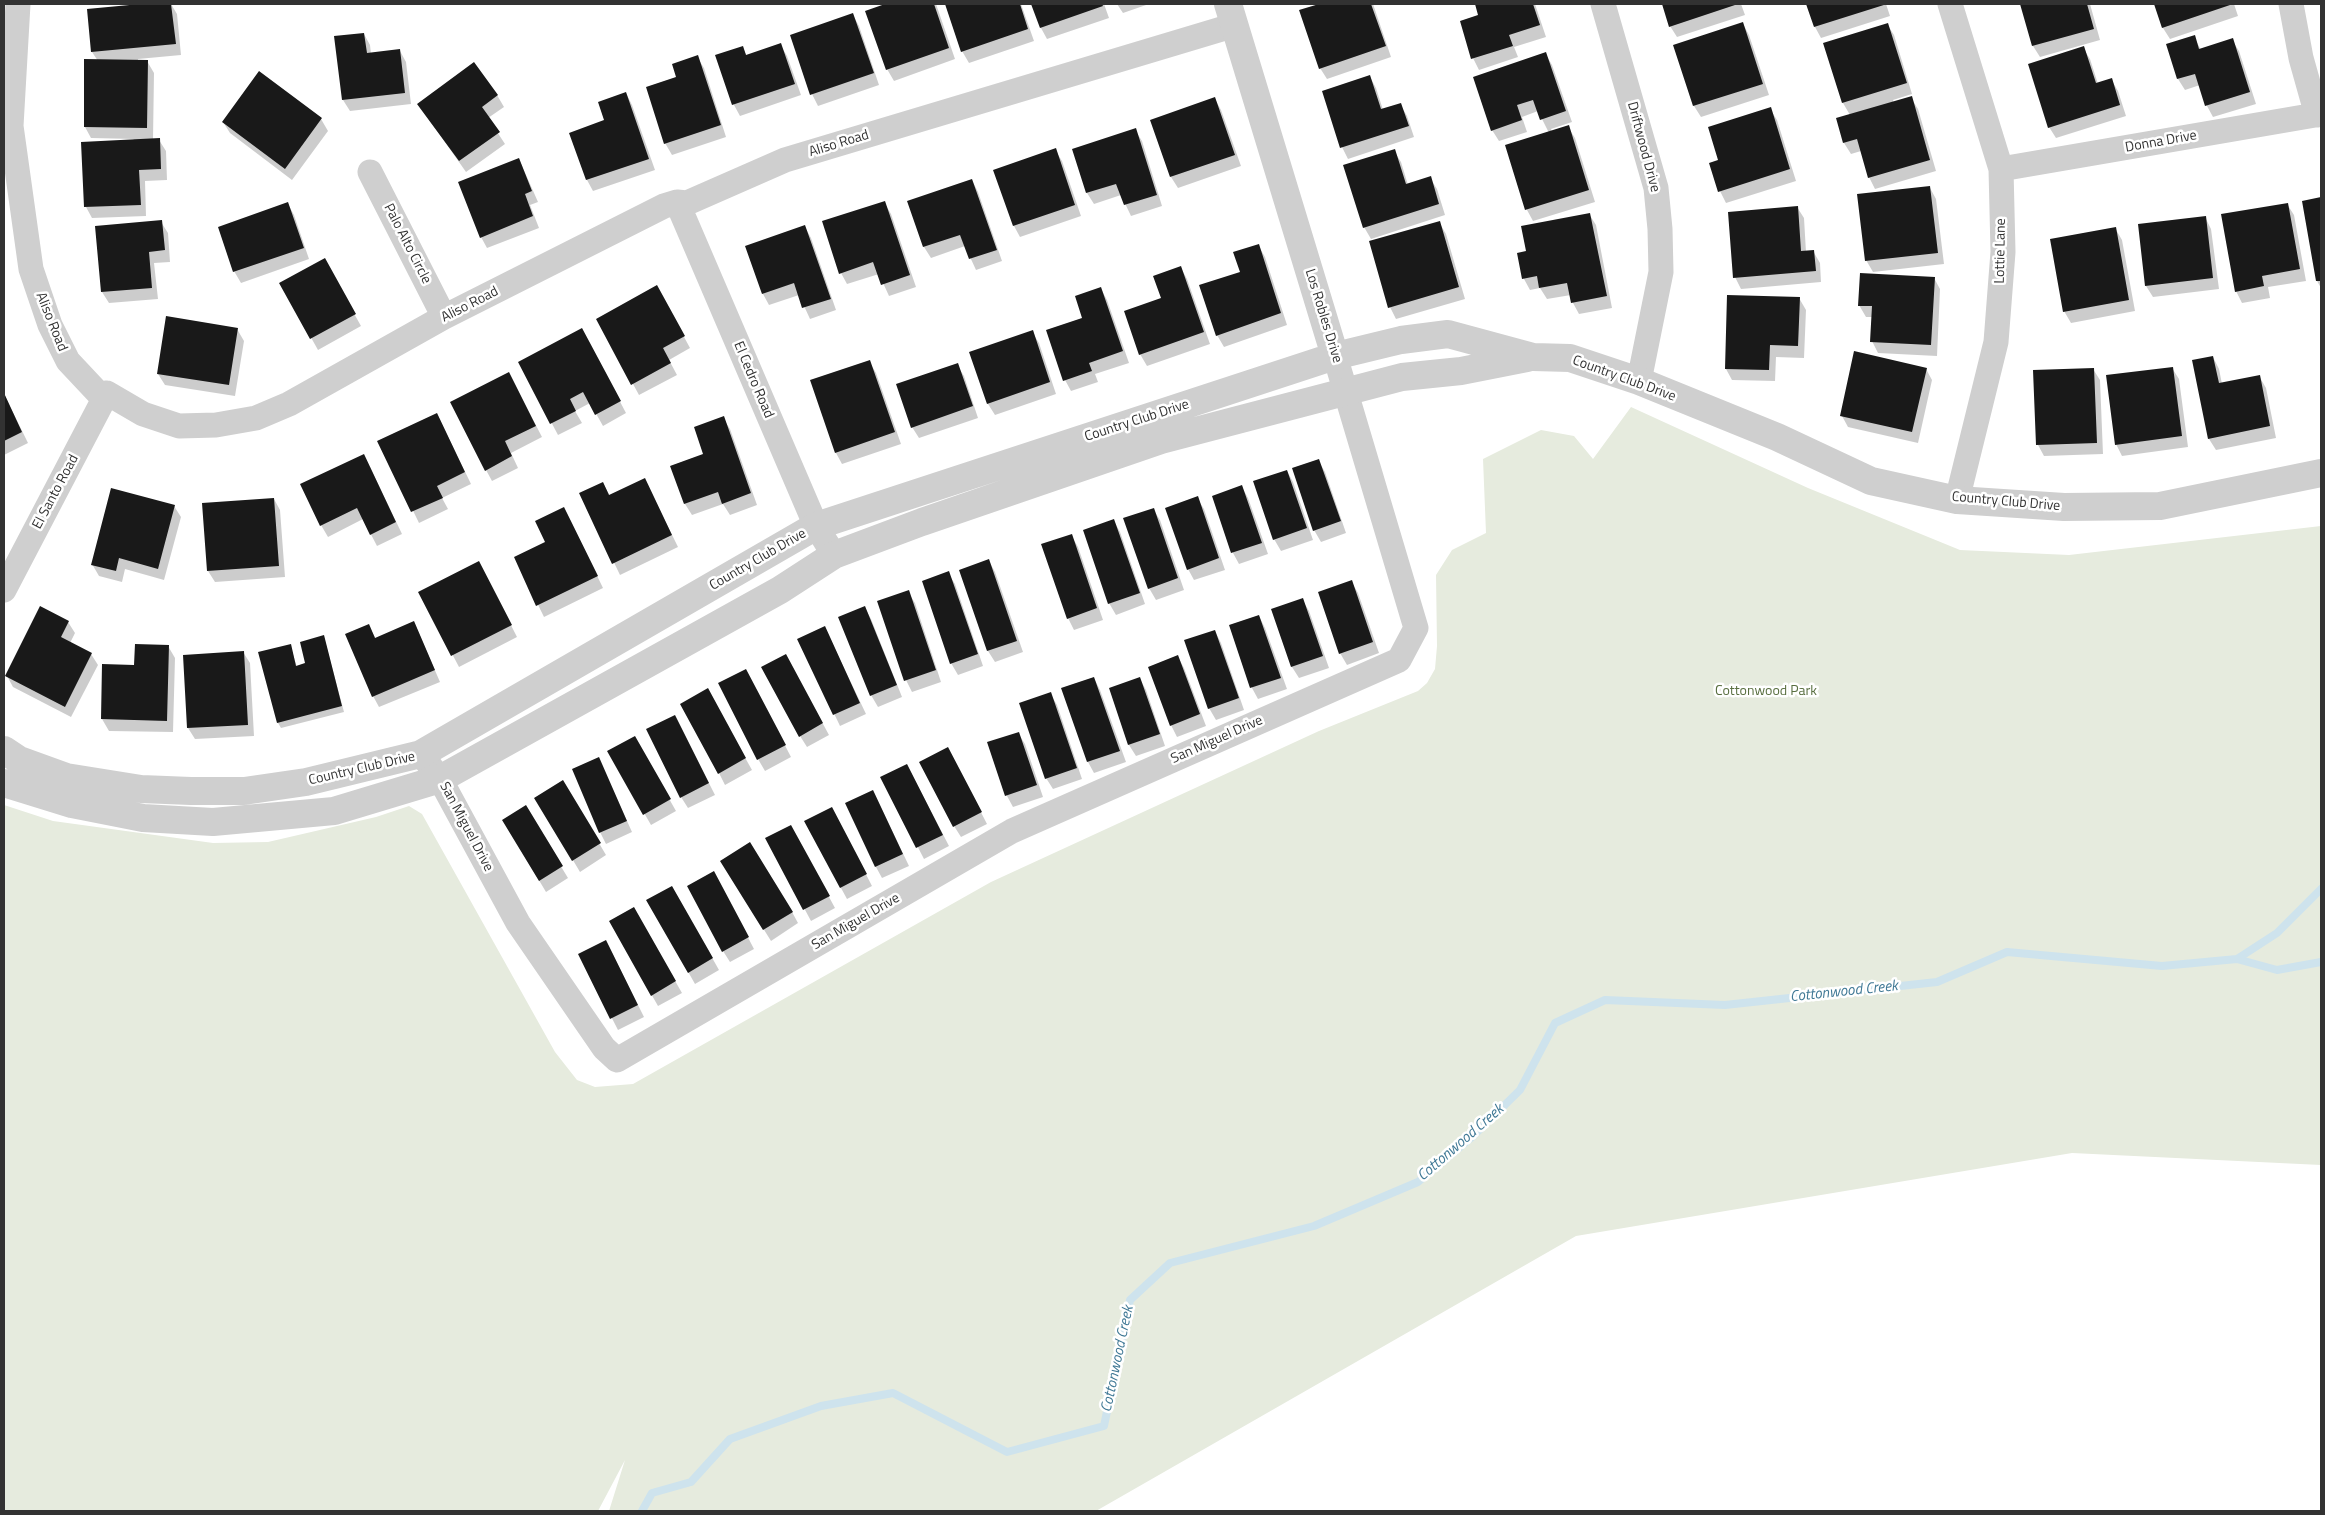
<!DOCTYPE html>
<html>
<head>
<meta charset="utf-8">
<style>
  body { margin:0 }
  #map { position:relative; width:2325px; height:1515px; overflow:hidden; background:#fff; font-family:"Titillium Web",sans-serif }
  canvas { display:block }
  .frame { position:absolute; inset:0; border:5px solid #323232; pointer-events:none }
</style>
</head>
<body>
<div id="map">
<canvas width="2325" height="1515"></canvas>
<div class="frame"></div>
</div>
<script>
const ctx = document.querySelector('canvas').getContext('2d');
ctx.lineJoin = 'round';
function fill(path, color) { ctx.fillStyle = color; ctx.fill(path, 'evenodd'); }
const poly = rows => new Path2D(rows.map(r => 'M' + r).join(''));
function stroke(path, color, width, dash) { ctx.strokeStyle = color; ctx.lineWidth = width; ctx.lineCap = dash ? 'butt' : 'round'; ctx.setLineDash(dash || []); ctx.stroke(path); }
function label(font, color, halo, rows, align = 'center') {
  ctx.font = font + ' "Titillium Web",sans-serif'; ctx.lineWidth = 5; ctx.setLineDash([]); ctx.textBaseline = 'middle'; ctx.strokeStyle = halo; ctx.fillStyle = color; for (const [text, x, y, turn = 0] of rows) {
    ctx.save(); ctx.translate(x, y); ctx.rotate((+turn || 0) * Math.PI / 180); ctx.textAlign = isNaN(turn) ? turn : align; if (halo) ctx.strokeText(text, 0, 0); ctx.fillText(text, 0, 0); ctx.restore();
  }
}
fill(poly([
  [1631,407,1808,488,1960,550,2069,555,2321,526,2321,1165,2072,1153,1576,1236,1096,1511,609,1511,625,1460,598,1511,4,1511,4,805,53,821,213,843,268,842,376,817,409,806,422,814,555,1052,577,1080,595,1087,633,1084,991,882,1319,731,1418,691,1427,683,1435,669,1437,646,1436,575,1452,550,1486,533,1483,459,1541,430,1574,436,1593,459]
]), '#e6ebde');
fill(poly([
  [154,4,171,4,177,14,181,55,138,59,138,61,147,61,154,73,153,140,159,140,166,151,167,180,145,181,146,216,92,218,86,207,134,139,91,138,85,127,98,61,92,52,88,10],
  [889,4,936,4,955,59,894,81,887,69,867,11],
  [946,4,1021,4,1034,41,969,63,962,51],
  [1033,4,1104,4,1109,18,1047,39,1041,28],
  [1117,4,1149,4,1123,13],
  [1323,4,1373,4,1391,57,1327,79,1320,68,1301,11],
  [1476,4,1535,4,1546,37,1514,47,1518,57,1479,70,1473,58,1480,15],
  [1663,4,1741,4,1745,15,1677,37,1670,26],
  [1808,4,1886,4,1890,16,1821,38,1815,27],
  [2022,4,2090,4,2100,40,2040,57,2033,46],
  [2155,4,2234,4,2238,16,2170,39,2163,28],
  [853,15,859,26,879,85,818,106,812,94],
  [1743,24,1749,35,1769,95,1701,117,1694,106,1675,46],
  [1887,24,1894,35,1912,94,1893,100,1894,103,1911,98,1918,109,1936,171,1875,189,1869,177,1861,151,1851,154,1844,143,1850,115,1843,103,1824,44],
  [364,34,370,45,371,54,400,51,406,62,411,104,350,111,343,100,335,37],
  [2194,37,2201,50,2232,40,2239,51,2256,104,2213,117,2207,106,2200,85,2185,90,2178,79,2168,45],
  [780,44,787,56,801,95,740,116,734,105,717,56,742,47,747,56],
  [2083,48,2090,59,2098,84,2111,79,2118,91,2126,116,2056,138,2049,127],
  [1545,53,1552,65,1572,122,1551,129,1552,132,1568,127,1575,138,1595,202,1533,221,1527,210,1507,146,1549,133,1538,111,1522,117,1527,132,1499,141,1492,130],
  [697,57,704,68,726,137,672,155,665,143,678,78],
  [1370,77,1376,88,1383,110,1400,104,1407,116,1414,137,1348,159,1342,147],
  [626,93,632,105,655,170,593,191,587,180,571,133,606,121],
  [497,95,504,107,488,118,505,144,466,172,426,115],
  [1215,99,1221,110,1241,166,1178,188,1171,177],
  [1770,109,1777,120,1796,181,1726,203,1720,191,1720,161],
  [321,119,328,131,292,180,230,133,223,122],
  [1135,130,1142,141,1162,206,1131,216,1121,195,1094,204,1087,193,1073,150],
  [1055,150,1062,161,1081,216,1020,237,1014,226,995,170],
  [1394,151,1401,162,1408,185,1430,178,1437,189,1445,215,1371,239,1364,227],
  [519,159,538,202,530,205,539,228,487,248,481,237],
  [972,180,978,192,1002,261,976,270,965,246,931,258,924,247,909,202],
  [1930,188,1936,199,1944,264,1873,272,1866,260],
  [2321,199,2321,288,2317,281,2304,202],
  [884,202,891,214,916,287,889,296,879,274,847,284,841,273],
  [288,204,294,215,309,259,241,283,234,271],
  [2287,204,2294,215,2306,281,2268,287,2270,298,2242,303,2236,291],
  [1797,207,1804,218,1806,252,1813,251,1820,263,1821,282,1741,289,1735,277],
  [1589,214,1596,225,1612,308,1579,314,1573,303,1571,295,1547,299,1540,288,1530,290,1524,279,1518,254,1527,252],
  [2205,217,2211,229,2219,289,2153,297,2146,286,2139,225],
  [161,222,168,233,170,262,154,263,158,299,109,303,102,292,97,227],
  [1439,222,1446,234,1465,299,1396,319,1390,307],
  [805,227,811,238,836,310,810,319,799,295,769,305,763,294],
  [2115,228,2122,240,2135,311,2071,323,2064,311],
  [1258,245,1265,257,1287,325,1224,347,1217,335,1241,273],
  [324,260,361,326,318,350,281,284],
  [1181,268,1187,279,1210,344,1147,366,1140,354,1162,299],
  [1934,278,1940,289,1937,356,1878,353,1872,341,1872,317,1866,317,1859,305],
  [1101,289,1107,300,1129,363,1095,374,1098,382,1071,391,1065,380,1084,318],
  [663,298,690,348,669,360,677,375,639,395,633,384],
  [1799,298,1806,310,1804,358,1776,357,1775,381,1732,380,1726,369],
  [237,329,244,341,235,396,165,385,158,374],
  [1032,332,1039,343,1056,394,995,415,988,404,971,353],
  [588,341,626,413,603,426,590,403,575,411,582,423,558,435,520,363],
  [2213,357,2219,369,2222,384,2259,376,2266,388,2276,438,2216,450,2209,439],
  [869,361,876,373,901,444,842,464,836,453],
  [957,365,964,376,978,418,919,438,912,427],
  [2172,368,2179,379,2188,447,2122,456,2116,444],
  [1926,369,1932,380,1918,443,1848,427,1842,416],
  [2093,369,2100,380,2103,454,2044,456,2038,445],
  [515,385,542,437,511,453,518,468,492,481,486,470],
  [4,394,28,443,4,455],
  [437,414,471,484,442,498,448,509,419,523,379,441],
  [723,418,730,429,757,505,730,515,723,504,692,515,685,504,671,466,705,454],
  [1318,460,1325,472,1346,533,1321,542,1314,530],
  [370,467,402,534,377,546,363,519,328,537,321,525],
  [1287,471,1293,482,1313,540,1281,551,1274,539],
  [645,480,678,547,620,575,581,494,603,483,610,496],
  [1242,487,1248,498,1268,554,1239,564,1233,553,1213,496],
  [1197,498,1204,509,1225,570,1194,580,1188,569],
  [274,499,280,510,285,577,215,582,208,571],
  [174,506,181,517,164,580,125,569,122,582,99,576,92,564],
  [1153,509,1160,520,1184,590,1156,600,1149,588],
  [570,520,603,588,544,617,515,558,547,543],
  [1114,521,1120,532,1145,604,1116,615,1109,603],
  [1071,535,1078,547,1103,620,1074,630,1068,618],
  [989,561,995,572,1023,652,995,662,988,651,961,571],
  [948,573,955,584,983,666,958,675,951,663],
  [485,574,517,637,459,667,420,593],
  [1351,581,1358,593,1379,653,1347,665,1340,653],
  [908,592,915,603,941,682,912,692,906,680],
  [1302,599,1309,611,1329,668,1299,678,1292,667,1273,610],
  [865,608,871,619,902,697,878,707,871,695],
  [1259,616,1265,628,1287,689,1258,699,1252,688,1230,626],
  [68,622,75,633,70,643,91,654,98,665,71,717,13,687,7,676],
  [414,622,440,682,379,707,373,696,368,625,376,639],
  [825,628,866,714,840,726,799,640],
  [1215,631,1221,643,1244,710,1216,720,1209,708],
  [324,637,344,712,281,728,278,723,290,645,297,667,307,664],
  [168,646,175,658,173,732,109,731,102,719,103,666,136,666],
  [243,652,250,663,254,736,195,739,188,728,184,656],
  [1178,657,1184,668,1206,726,1177,737,1171,725],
  [792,667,829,735,807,747,800,736],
  [1094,678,1100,690,1126,762,1094,773,1088,762,1063,689],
  [1140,679,1146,690,1165,746,1136,756,1129,745,1110,689],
  [752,682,791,757,765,771,758,759],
  [707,690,752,770,725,785,719,773],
  [1050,693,1057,705,1082,779,1053,789,1046,778],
  [681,728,715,795,688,808,681,797],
  [1018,733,1025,744,1043,797,1013,807,1007,796,988,743],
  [634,737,676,811,651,825,609,752],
  [599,759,632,832,606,844,600,832],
  [954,760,987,824,961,837,954,826],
  [907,765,949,846,924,859,882,778],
  [563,782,606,855,580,872,536,798],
  [873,791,909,866,882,878,876,867],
  [525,807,568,878,546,892,503,820],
  [838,820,872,886,847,899,805,822],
  [797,838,835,908,811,921,767,839],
  [728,872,792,912,798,923,771,941],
  [720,884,754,949,730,962,723,951],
  [672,887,719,970,695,984,648,901],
  [634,909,682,993,658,1006,610,922],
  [612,953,644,1017,618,1030,579,954]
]), '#0003');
stroke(poly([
  [2237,959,2277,970,2321,962],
  [642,1511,652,1493,691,1482,730,1439,821,1406,893,1393,1007,1452,1104,1426,1130,1300,1170,1263,1314,1226,1418,1182,1472,1137,1520,1090,1555,1023,1605,1000,1725,1005,1937,982,2007,952,2162,966,2237,959,2277,933,2321,889]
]), '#cee3ed', 8);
fill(poly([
  [140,4,171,4,176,44,91,52,87,9],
  [885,4,934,4,949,48,886,70,865,11],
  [945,4,1020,4,1028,29,961,52],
  [1031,4,1102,4,1103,6,1040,28],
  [1319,4,1371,4,1386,46,1319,69,1299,10],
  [1475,4,1533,4,1540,25,1509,35,1513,46,1471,59,1460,21,1478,15],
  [1662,4,1738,4,1669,27],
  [1806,4,1887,4,1814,27],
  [2020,4,2087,4,2094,29,2032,46],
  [2154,4,2233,4,2162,28],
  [853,13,874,73,810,95,790,35],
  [1743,22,1763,84,1693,106,1673,45],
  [1888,23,1907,83,1842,103,1823,43],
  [364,33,367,53,400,49,405,93,342,100,334,36],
  [2195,35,2199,49,2233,38,2250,92,2205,106,2195,74,2177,79,2166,44],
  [781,43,795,84,732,105,715,55,743,46,746,55],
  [2084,46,2096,83,2112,78,2120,105,2048,128,2028,64],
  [1546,52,1566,111,1540,120,1533,100,1517,105,1522,120,1491,131,1473,77],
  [698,55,721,125,664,144,646,87,676,77,672,64],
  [84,59,148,60,147,128,84,127],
  [474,62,498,95,482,107,500,132,459,161,417,104],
  [259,71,322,118,285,169,222,122],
  [1370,75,1381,109,1401,103,1409,126,1340,148,1322,91],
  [626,92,649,159,586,180,569,133,604,120,598,102],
  [1912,96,1930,160,1868,178,1857,139,1843,143,1836,118],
  [1215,97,1235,155,1170,177,1150,120],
  [1771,107,1790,169,1718,192,1709,163,1718,160,1708,127],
  [1569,125,1589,190,1525,210,1505,145],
  [1136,128,1157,195,1124,205,1116,184,1086,193,1072,149],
  [160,138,161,169,139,170,141,205,84,207,81,142],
  [1056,148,1075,205,1013,226,993,170],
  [1395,149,1406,184,1431,176,1439,204,1363,228,1343,165],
  [519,158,532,191,525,194,533,216,480,238,458,182],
  [972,179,997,250,969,259,960,235,923,247,907,201],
  [1930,186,1938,253,1865,261,1857,194],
  [2321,197,2321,281,2316,281,2302,201],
  [885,201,910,275,881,285,873,262,839,274,822,221],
  [288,202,304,248,233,272,218,227],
  [2288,203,2300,269,2262,276,2264,286,2235,292,2221,214],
  [1798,206,1801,251,1814,250,1816,271,1733,278,1728,212],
  [1590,213,1607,296,1571,303,1567,283,1539,288,1537,276,1522,279,1517,253,1526,251,1521,226],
  [2206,216,2213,278,2145,286,2138,224],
  [162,220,165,250,149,252,152,288,101,292,95,226],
  [1440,221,1459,287,1388,308,1369,241],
  [805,225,831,299,802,308,794,283,762,294,745,246],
  [2116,227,2129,300,2063,312,2050,239],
  [1259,244,1281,313,1216,336,1199,285,1240,272,1233,252],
  [325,258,356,314,310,339,279,283],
  [1181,266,1204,332,1139,355,1124,311,1161,298,1153,276],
  [1860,273,1935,277,1931,345,1870,342,1872,306,1858,306],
  [657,285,685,336,663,348,671,363,631,385,596,319],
  [1101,287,1123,351,1089,363,1092,371,1063,381,1046,330,1082,318,1075,296],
  [1727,295,1800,297,1798,346,1770,345,1769,370,1725,369],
  [166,316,238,328,229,385,157,374],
  [582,328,621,401,595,415,583,392,570,399,576,411,550,424,518,362],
  [1033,330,1050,382,987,404,969,352],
  [1854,351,1927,368,1912,432,1840,416],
  [2213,356,2219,383,2260,375,2270,426,2208,439,2192,360],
  [870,360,895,432,835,453,810,380],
  [958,363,973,406,911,428,896,384],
  [2173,367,2182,436,2115,445,2106,375],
  [2094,368,2097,443,2036,445,2033,370],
  [509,372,536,426,505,441,512,456,485,471,450,402],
  [4,393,22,432,4,441],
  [437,413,465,472,437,486,443,498,411,512,377,441],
  [724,416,751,493,722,504,718,492,684,504,670,466,703,454,694,427],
  [364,454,396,522,370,535,357,508,320,526,300,484],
  [1319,459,1341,521,1313,531,1292,468],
  [1287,470,1307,528,1273,540,1253,481],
  [645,478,672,535,612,564,579,493,603,482,609,495],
  [1242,485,1262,543,1231,553,1212,496],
  [111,488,175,505,158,569,119,558,116,571,91,565],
  [1198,496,1219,558,1187,570,1165,508],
  [274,498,279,566,207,571,202,503],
  [564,507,598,576,536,606,514,557,545,542,535,521],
  [1154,508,1178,578,1148,589,1123,518],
  [1114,519,1140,593,1108,604,1083,530],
  [1072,534,1097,608,1067,619,1041,544],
  [989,559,1017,641,987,651,959,570],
  [479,561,512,625,451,656,418,592],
  [949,571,978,654,950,664,922,581],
  [1352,580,1373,642,1339,654,1318,592],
  [909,590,936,670,904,681,877,601],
  [1303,598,1323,656,1291,667,1271,609],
  [40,606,69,621,61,637,92,653,65,707,5,676],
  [865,606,897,685,870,696,838,617],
  [1259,615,1281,678,1250,688,1229,625],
  [414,621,435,670,372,697,345,634,369,624,375,638],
  [825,626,860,703,833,715,797,639],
  [1215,630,1239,698,1208,709,1184,640],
  [324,635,342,706,277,723,258,652,291,644,296,666,305,663,300,642],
  [135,644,169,645,167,721,101,719,102,664,134,665],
  [244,651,248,725,187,728,183,655],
  [786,654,823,723,799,737,761,667],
  [1178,655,1200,714,1170,726,1148,667],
  [746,669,786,745,757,760,718,683],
  [1094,677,1120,751,1087,762,1061,688],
  [1140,677,1160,734,1128,745,1109,688],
  [708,688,746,758,718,774,680,704],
  [1051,692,1077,768,1045,779,1019,703],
  [675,715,709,783,680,798,646,729],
  [1019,732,1037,785,1005,796,987,742],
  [635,736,671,799,643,815,607,751],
  [948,747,982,812,953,827,919,762],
  [599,757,627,821,599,833,572,769],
  [907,764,943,835,916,848,880,777],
  [563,780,601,843,572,861,534,798],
  [873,790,903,854,875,867,845,803],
  [526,805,563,866,539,881,502,820],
  [832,807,867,874,840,888,804,821],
  [791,825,830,896,803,910,765,838],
  [750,842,793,912,763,930,720,861],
  [714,871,749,937,722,952,687,886],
  [672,886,713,958,688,973,646,900],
  [634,907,676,981,651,996,609,921],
  [606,940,638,1005,610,1019,578,954]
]), '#191919');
stroke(poly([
  [18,4,11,126,31,269,50,325,68,361,99,394,107,393,143,414,179,426,216,425,256,418,289,404,444,317,664,206,677,202,687,203,785,160,1235,25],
  [1603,4,1656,188,1660,229,1661,272,1639,381],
  [1950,4,2001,169,2003,252,1996,342,1957,500],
  [2291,4,2301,58,2317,115],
  [2001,169,2321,114],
  [370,172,444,317],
  [677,202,816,526,834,555],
  [4,590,107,393],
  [421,754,440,779,518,923,604,1048,617,1060,1012,831,1399,660,1416,628,1335,356]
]), '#cfcfcf', 25);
stroke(poly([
  [1228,4,1335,356],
  [4,750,19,760,66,777,141,789,191,791,244,791,306,782,421,754,816,526,1335,356,1401,340,1448,334,1533,357,1570,358,1639,381,1777,437,1871,481,1957,500,2064,507,2160,506,2321,473],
  [4,783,72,804,143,818,213,822,334,811,440,779,780,590,834,555,922,522,1161,440,1402,377,1461,371,1527,358]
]), '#cfcfcf', 28);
label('14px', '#323232', '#fff', [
  ["Donna Drive",2161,142,-10],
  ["Aliso Road",839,144,-17],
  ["Driftwood Drive",1643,147,75],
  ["Palo Alto Circle",407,244,63],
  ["Lottie Lane",2001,251,-89],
  ["Aliso Road",470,305,-27],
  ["Los Robles Drive",1323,316,73],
  ["Aliso Road",51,322,68],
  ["Country Club Drive",1624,379,20],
  ["El Cedro Road",753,380,67],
  ["Country Club Drive",1137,421,-18],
  ["El Santo Road",56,492,-62],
  ["Country Club Drive",2006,502,5],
  ["Country Club Drive",758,560,-30],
  ["San Miguel Drive",1217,740,-24],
  ["Country Club Drive",362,769,-13],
  ["San Miguel Drive",466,827,62],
  ["San Miguel Drive",856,922,-30]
]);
label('14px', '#586e3f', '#fff', [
  ["Cottonwood Park",1766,692]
]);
label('italic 15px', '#3f7895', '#fff', [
  ["Cottonwood Creek",1844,992,-6],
  ["Cottonwood Creek",1461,1143,-41],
  ["Cottonwood Creek",1118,1359,-78]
]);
</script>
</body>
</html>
